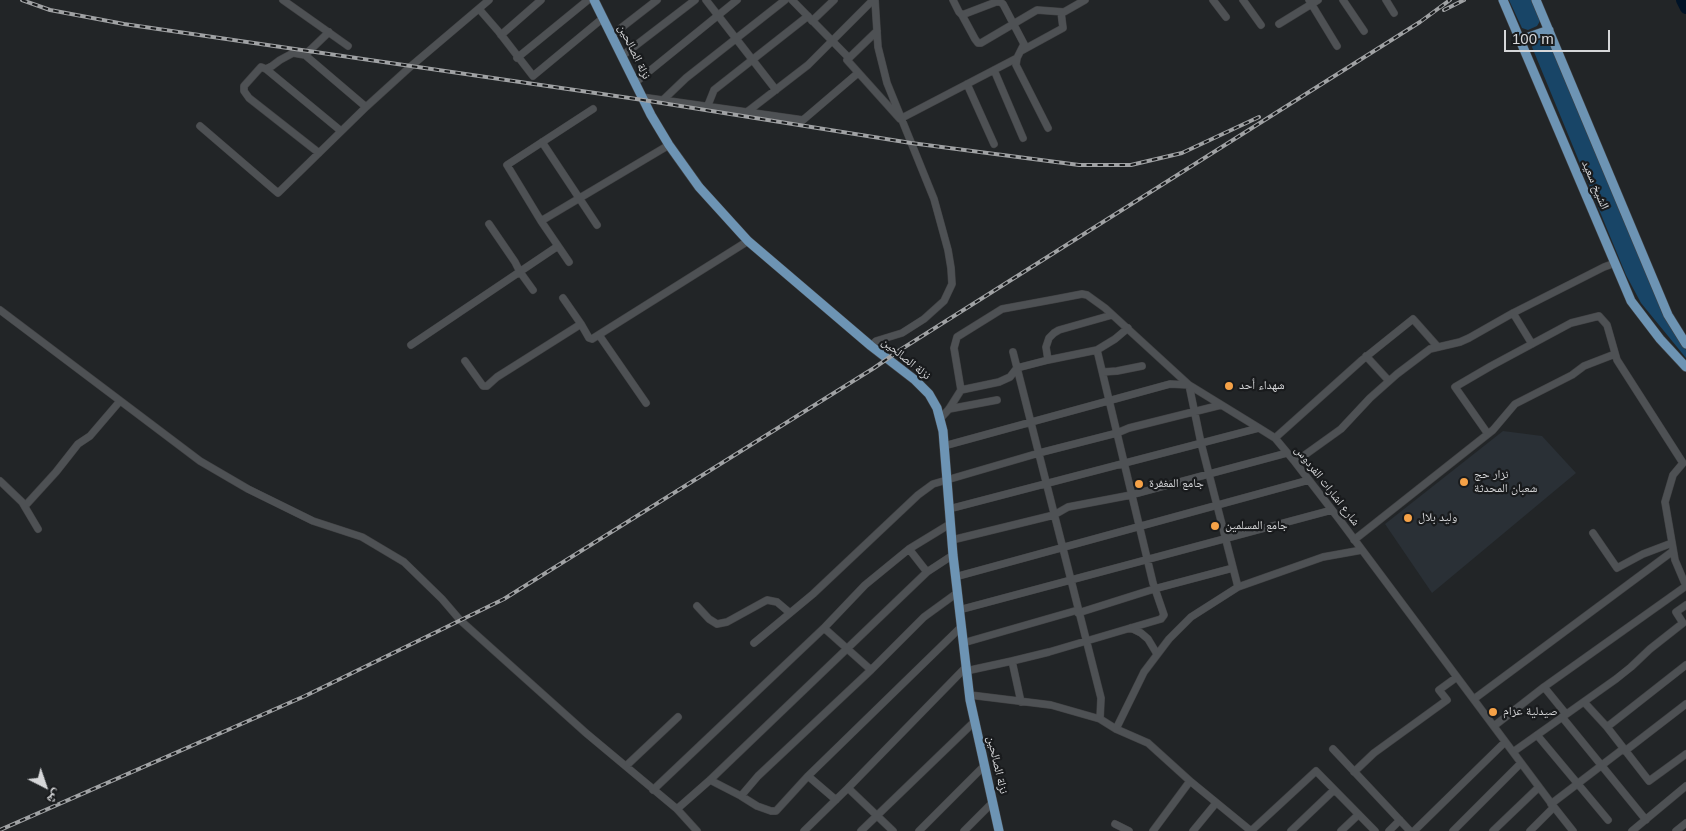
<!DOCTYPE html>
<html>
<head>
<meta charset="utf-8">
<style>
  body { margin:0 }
  #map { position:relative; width:1686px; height:831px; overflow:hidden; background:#222527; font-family:Helvetica,"Noto Naskh Arabic",sans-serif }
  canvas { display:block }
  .north { position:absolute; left:20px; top:761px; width:50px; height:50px; -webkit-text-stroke:4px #191b1d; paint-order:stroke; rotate:139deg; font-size:14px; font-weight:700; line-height:20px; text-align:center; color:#d6d7d9 }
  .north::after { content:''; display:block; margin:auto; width:18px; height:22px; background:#d6d7d9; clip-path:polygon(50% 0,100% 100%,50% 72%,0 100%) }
  .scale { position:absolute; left:1504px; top:30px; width:106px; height:22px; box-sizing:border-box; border:2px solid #d6d7d9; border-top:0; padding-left:6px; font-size:15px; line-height:18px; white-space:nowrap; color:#d6d7d9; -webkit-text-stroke:4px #191b1d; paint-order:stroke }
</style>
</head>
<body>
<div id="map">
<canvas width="1686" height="831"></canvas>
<div class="north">ش</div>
<div class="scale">100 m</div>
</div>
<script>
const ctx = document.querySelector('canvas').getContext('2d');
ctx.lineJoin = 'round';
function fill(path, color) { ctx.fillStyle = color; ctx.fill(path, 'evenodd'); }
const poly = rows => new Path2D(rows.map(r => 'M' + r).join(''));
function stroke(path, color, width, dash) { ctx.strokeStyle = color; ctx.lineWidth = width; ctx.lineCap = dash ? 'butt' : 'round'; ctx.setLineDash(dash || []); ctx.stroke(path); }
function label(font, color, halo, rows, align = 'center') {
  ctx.font = font + ' Helvetica,"Noto Naskh Arabic",sans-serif'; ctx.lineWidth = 4.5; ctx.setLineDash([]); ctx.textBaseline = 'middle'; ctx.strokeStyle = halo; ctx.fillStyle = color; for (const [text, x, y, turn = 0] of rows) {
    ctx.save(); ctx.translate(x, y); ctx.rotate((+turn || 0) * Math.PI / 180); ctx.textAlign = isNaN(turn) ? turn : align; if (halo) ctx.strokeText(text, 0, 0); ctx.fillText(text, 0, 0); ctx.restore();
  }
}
fill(poly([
  [1503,431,1542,436,1576,473,1432,593,1385,524]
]), '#2a3036');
fill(poly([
  [1509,0,1532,0,1540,21,1537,26,1528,30,1522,28],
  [1543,39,1550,42,1663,311,1686,350,1686,358,1641,303,1626,275,1532,47,1535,41]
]), '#184567');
stroke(poly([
  [1682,0,1686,8]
]), '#001327', 12);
const minor = poly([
  [283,0,348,46],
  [706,0,776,90],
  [792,0,849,58,847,60,900,119,1017,58],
  [953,0,959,12,962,15,996,2,1000,2,1003,4,1024,44,1017,58,1016,65,1048,128],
  [1213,0,1226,17],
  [1243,0,1261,25],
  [1309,0,1337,46],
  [1343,0,1364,31],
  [1386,0,1394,13],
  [479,9,499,32,533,76,603,18],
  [962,15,975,39,978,43,981,43,1037,10,1064,12,1085,0],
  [812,21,834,0],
  [1279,24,1318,0],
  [501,35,541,0],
  [612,35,657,0],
  [1021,51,1063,28,1061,12],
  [305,55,366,107],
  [622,56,695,0],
  [517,58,588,0],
  [849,58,877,31],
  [266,69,341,131],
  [994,70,1023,138],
  [636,82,737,0],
  [967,84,994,144],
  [641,97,803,120,858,73],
  [663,100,686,78,785,0],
  [708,105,714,90,808,16],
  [747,112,808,65,873,0],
  [200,126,278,193,366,107,410,67,489,0],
  [542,142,597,225],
  [319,153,249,98,244,91,244,86,261,67,266,69,272,66,280,60,293,53,305,55,329,32],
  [541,221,669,145],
  [489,224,515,262,520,272,533,290],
  [569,262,541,221,507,165,593,109],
  [563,298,581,324],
  [0,310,200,461,248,489,313,521,362,537,404,562,442,599,460,620,586,733,677,809,697,831],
  [1513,313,1532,344],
  [599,335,646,403],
  [411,345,558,246],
  [871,346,876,341,902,333,924,319,944,301,952,284,951,268,948,250,934,199,887,83,878,47,875,0],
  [1013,352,1101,698,1100,719],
  [1366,356,1389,381],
  [1048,360,1046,347,1049,338,1054,333,1059,330,1112,315],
  [465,361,483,386,487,386,497,377,581,324,589,338,592,339,748,241],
  [1103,372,1117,371,1142,366],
  [961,390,999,382,1010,377,1017,368,1048,360,1097,350,1115,339,1128,328],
  [949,409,997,400],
  [940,419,949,409,961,390,954,348,957,337,1002,309,1056,299,1082,294,1087,295,1105,308,1189,385,1201,443,1238,587],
  [1488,434,1455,387,1491,366,1571,323,1599,316,1607,325,1617,360,1683,463,1673,475,1665,502,1675,560,1686,586],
  [1275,438,1362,360,1413,319,1437,346],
  [944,446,1170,384,1189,385,1259,428,1275,438,1295,462,1339,519,1554,807,1573,831],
  [1295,462,1341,429,1370,398,1397,374,1430,349,1460,342,1469,338,1513,313,1604,267,1615,263],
  [0,481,22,502,38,529],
  [25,506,56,472,78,444,90,436,120,401],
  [949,509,1259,428],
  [1593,533,1617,568,1643,554,1672,543],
  [952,540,1054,515,1068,507,1131,495,1287,453],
  [1354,540,1493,430,1515,404,1572,375,1584,366,1615,354],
  [909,549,927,572],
  [955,577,1309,480],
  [697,606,709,619,717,624,727,622,767,600,777,602,790,613],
  [959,610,1332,510],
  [1078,613,1154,589,1233,568],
  [824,628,871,670],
  [1131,628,1141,633,1148,639,1157,654],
  [754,643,813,594,918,495,933,484,1039,453,1117,433,1129,428,1221,405],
  [963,643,1078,610],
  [966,671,1012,661],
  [1544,687,1566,714],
  [970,695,1051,705,1100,719,1116,729,1148,743,1190,781,1251,831,1316,771,1375,831],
  [1474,699,1673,551],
  [1021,702,1012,661,1049,652,1161,619,1164,615,1153,583,1097,350],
  [1584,702,1607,727,1649,781,1686,754],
  [1562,717,1646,820],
  [1494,726,1544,687,1686,586],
  [1607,727,1686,665],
  [1116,729,1144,672,1169,639,1191,617,1238,587,1323,557,1362,550],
  [1537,735,1608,820],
  [1333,749,1410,831],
  [1625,751,1686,704],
  [1513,752,1616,679,1631,667,1650,649,1683,623,1676,612,1686,605],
  [626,766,678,717],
  [1354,772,1374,753,1447,700,1439,690,1457,677],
  [808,776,836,800],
  [710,780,741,796,757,806,771,811,776,811,808,776,961,627],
  [848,788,893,831],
  [653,790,824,628,865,585,909,549,950,524],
  [741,796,758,776,871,670,924,617,957,593],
  [1551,804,1623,749],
  [677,809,710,780,927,572,953,555],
  [1115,824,1129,831],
  [804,831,848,788,966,667],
  [861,831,974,722],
  [919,831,984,766],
  [964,831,992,803],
  [1153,831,1190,781],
  [1193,831,1216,803],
  [1291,831,1334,790],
  [1341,831,1358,815],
  [1389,831,1400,820],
  [1414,831,1505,742],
  [1453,831,1521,763],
  [1493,831,1539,787],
  [1530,831,1554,807],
  [1632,831,1686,786],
  [1676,831,1686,823]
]);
const major = poly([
  [594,0,651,115,669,145,699,187,748,241,871,346,915,380,929,394,937,408,943,431,953,555,970,700,999,831],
  [1503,0,1631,301,1660,339,1686,367],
  [1536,0,1668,315,1686,344],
  [1520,40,1549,30]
]);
stroke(minor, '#414244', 8);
stroke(major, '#414244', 10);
stroke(minor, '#4e5154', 7);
stroke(major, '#6d94b4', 9);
const rail = poly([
  [22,0,50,10,124,24,643,100,911,143,1079,165,1131,165,1182,153,1259,117],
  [1444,10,1464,0],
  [0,830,305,696,504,599,874,368,900,350,1420,22,1450,0]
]);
stroke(rail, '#a0a2a4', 4);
stroke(rail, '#191b1d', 2, [5.5]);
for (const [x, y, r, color] of [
  [1229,386,5,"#f6a247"],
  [1464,482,5,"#f6a247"],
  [1139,484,5,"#f6a247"],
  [1408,518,5,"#f6a247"],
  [1215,526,5,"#f6a247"],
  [1493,712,5,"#f6a247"]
]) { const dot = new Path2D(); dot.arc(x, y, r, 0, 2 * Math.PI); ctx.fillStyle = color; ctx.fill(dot); stroke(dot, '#191b1d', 2); }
label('12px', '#d6d7d9', '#191b1d', [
  ["نزلة الصالحين",634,52,64],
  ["الشيخ سعيد",1595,185,67],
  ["نزلة الصالحين",906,359,39],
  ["شارع اشارات الفردوس",1327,486,52],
  ["نزلة الصالحين",997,765,77]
]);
label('12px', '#d6d7d9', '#191b1d', [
  ["شهداء أحد",1239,386],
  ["نزار حج",1474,475],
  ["شعبان المحدثة",1474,489],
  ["جامع المغفرة",1149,484],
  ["وليد بلال",1418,518],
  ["جامع المسلمين",1225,526],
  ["صيدلية عزام",1503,712]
], 'left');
</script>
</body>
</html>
